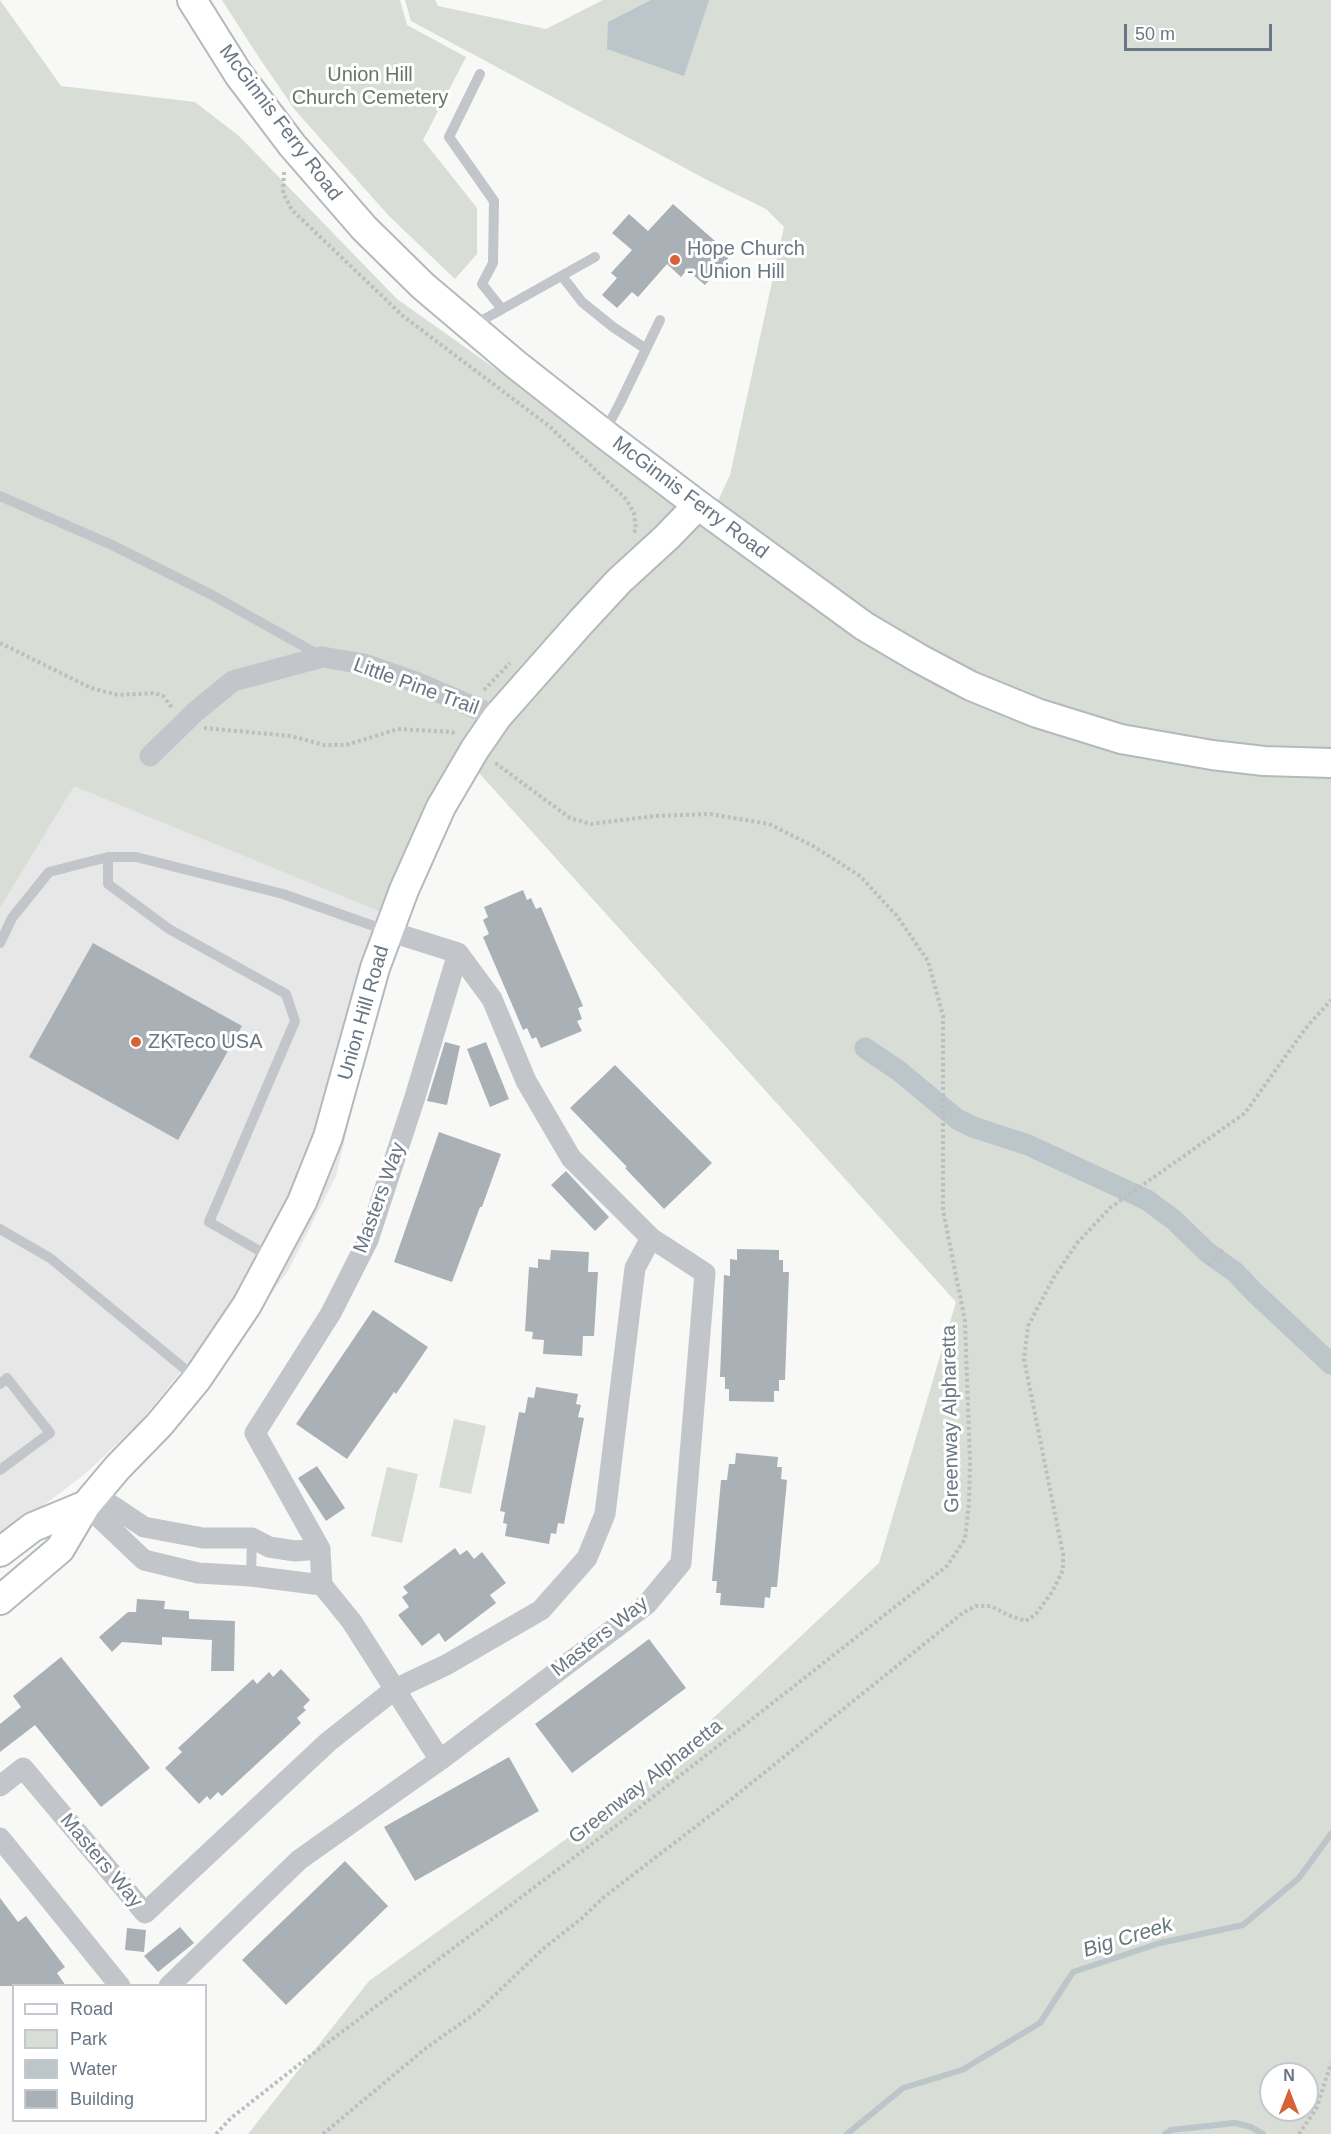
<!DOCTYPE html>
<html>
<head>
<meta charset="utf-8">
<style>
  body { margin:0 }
  #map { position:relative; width:1331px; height:2134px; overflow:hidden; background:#f8f8f6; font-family:Arial,sans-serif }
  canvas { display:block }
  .legend { position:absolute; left:12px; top:1984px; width:195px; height:138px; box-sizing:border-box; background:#fff; border:2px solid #c3c9ce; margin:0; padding:8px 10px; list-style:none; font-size:18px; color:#697784 }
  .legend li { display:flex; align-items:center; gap:12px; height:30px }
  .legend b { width:30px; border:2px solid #c3c9ce }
  .north { position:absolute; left:1259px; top:2062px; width:60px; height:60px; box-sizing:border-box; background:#fff; border:2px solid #c3c9ce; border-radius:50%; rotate:0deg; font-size:16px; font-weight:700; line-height:24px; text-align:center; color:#697784 }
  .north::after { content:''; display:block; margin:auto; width:21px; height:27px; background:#d66338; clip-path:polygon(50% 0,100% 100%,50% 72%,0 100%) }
  .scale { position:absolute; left:1124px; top:24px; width:148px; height:27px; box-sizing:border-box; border:3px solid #697784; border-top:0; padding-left:8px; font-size:18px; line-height:21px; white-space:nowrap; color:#697784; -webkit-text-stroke:4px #fff; paint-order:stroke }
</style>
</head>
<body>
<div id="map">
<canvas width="1331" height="2134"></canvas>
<ul class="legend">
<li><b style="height:8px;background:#fff"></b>Road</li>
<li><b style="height:16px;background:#d8ddd5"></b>Park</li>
<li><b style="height:16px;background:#bcc5ca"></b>Water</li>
<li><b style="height:16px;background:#a9b0b6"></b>Building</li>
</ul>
<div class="north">N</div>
<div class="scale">50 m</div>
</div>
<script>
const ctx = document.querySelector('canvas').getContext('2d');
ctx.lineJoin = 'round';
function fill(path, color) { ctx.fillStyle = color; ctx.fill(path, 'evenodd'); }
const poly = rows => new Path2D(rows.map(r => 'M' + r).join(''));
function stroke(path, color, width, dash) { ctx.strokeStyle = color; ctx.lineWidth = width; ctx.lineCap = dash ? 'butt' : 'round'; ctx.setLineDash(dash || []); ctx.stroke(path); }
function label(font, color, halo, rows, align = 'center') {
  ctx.font = font + ' Arial,sans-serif'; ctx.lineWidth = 6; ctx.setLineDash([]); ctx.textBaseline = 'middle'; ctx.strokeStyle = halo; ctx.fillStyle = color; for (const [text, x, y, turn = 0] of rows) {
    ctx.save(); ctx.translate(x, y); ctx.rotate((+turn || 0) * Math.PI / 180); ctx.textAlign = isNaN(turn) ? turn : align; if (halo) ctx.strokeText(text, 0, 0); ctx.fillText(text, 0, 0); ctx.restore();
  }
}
fill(poly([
  [74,785,398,919,336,1176,288,1271,242,1332,203,1351,184,1368,140,1422,85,1474,0,1538,0,908]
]), '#e6e7e6');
fill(poly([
  [0,0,61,86,195,102,239,136,397,299,709,520,730,475,784,227,766,209,711,182,411,21,405,0,435,0,438,6,546,29,603,0,1331,0,1331,2134,248,2134,369,1981,644,1783,879,1563,956,1302,470,763,398,919,74,786,0,908],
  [1271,2074,1307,2074,1307,2110,1271,2110],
  [222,0,400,0,407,25,466,57,423,140,477,208,477,254,455,279,388,215,295,110,256,53],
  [454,1419,486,1426,471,1494,439,1487],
  [387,1467,418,1474,402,1543,371,1536]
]), '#d8ddd5');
fill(poly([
  [651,0,709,0,684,76,607,49,608,22]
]), '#bcc5ca');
stroke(poly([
  [847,2134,903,2088,962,2070,1040,2023,1073,1972,1160,1943,1243,1925,1299,1878,1331,1834],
  [1165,2134,1171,2130,1235,2123,1251,2127,1263,2134]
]), '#bcc5ca', 6);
stroke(poly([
  [865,1048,899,1071,957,1119,973,1127,1028,1145,1147,1200,1174,1220,1207,1252,1235,1272,1254,1292,1331,1364]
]), '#bcc5ca', 21);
fill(poly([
  [673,204,731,255,705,285,687,270,681,277,667,264,638,297,632,292,617,308,602,295,617,278,611,273,632,250,612,233,629,214,648,231],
  [523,890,527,900,531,898,536,909,541,907,583,1006,578,1008,582,1019,577,1021,582,1031,541,1048,536,1037,532,1039,527,1028,523,1030,483,937,489,934,483,920,488,917,484,907],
  [93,943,242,1026,178,1140,29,1057],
  [445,1042,460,1046,447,1105,427,1101],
  [486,1042,509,1099,490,1107,467,1049],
  [615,1065,712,1163,664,1209,625,1168,627,1167,570,1108],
  [439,1132,501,1154,482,1207,480,1207,452,1282,394,1262],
  [566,1171,609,1217,595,1231,551,1185],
  [737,1249,779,1250,779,1260,783,1260,783,1272,789,1272,785,1380,779,1380,779,1391,774,1391,774,1402,729,1401,729,1389,725,1389,725,1377,720,1377,724,1275,730,1276,730,1259,737,1260],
  [551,1250,589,1252,588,1272,598,1272,594,1336,583,1336,582,1356,543,1354,544,1340,532,1339,533,1332,525,1331,529,1267,538,1268,538,1259,550,1260],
  [373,1310,428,1347,396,1394,394,1392,347,1459,296,1424],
  [536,1387,578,1394,576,1404,581,1405,578,1417,584,1418,564,1524,558,1523,556,1534,551,1533,549,1544,505,1536,507,1524,503,1523,505,1512,500,1511,519,1412,525,1413,528,1397,534,1398],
  [736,1453,778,1457,777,1467,782,1467,781,1479,787,1480,777,1587,771,1587,770,1598,765,1597,764,1608,720,1605,721,1593,716,1593,717,1581,712,1581,721,1480,727,1480,729,1464,735,1464],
  [317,1466,345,1508,326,1521,298,1478],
  [455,1548,460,1555,467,1550,474,1559,482,1552,506,1583,490,1595,496,1603,445,1642,439,1633,422,1646,398,1615,409,1607,402,1597,408,1593,403,1587],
  [137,1599,165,1601,164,1609,189,1611,189,1619,235,1621,234,1671,211,1671,212,1640,162,1637,162,1645,122,1642,112,1652,99,1637,128,1612,136,1612],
  [649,1639,686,1688,572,1773,535,1724],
  [61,1657,150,1768,101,1807,35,1725,0,1752,0,1724,21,1707,13,1696],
  [281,1669,310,1700,303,1707,306,1710,297,1718,301,1723,222,1796,218,1792,210,1800,207,1796,199,1804,165,1768,182,1752,178,1748,253,1679,257,1684,269,1672,273,1677],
  [509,1757,539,1811,415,1881,384,1827],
  [345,1861,388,1906,286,2005,242,1960],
  [0,1898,18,1922,26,1916,65,1967,57,1973,66,1986,0,1986],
  [180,1927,194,1943,158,1972,144,1956],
  [127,1928,146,1930,144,1952,125,1950]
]), '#a9b0b6');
const secondary = poly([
  [192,0,239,75,292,145,364,228,423,286,514,363,603,433,698,505,864,626,920,659,971,686,1037,713,1121,739,1212,755,1264,761,1331,763],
  [0,1552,33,1527,86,1505],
  [0,1600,60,1549,86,1505,118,1467,159,1425,197,1379,247,1305,302,1202,328,1137,375,968,404,890,441,807,475,749,497,717,581,622,619,581,667,537,698,505]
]);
stroke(secondary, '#b4b9bd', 32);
stroke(poly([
  [284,172,283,193,292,210,403,316,549,426,626,499,634,513,636,530,633,533],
  [0,643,91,688,118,695,155,693,163,696,173,709],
  [484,690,510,663],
  [204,728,291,736,324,745,346,745,398,729,452,732,456,735],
  [1208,1265,1223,1249],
  [216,2134,231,2118,306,2059,621,1822,947,1566,965,1539,969,1503,970,1461,965,1321,943,1210,943,1016,928,961,897,916,860,876,815,847,769,824,710,814,655,816,591,824,570,818,494,762],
  [323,2134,426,2048,477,2012,544,1948,581,1919,604,1897,729,1801,964,1612,976,1606,991,1606,1008,1615,1026,1621,1036,1614,1052,1592,1063,1570,1063,1554,1024,1359,1028,1326,1054,1277,1078,1242,1110,1208,1245,1113,1305,1029,1331,1000],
  [1299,2134,1317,2107,1331,2063]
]), '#bcbec1', 4, [3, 3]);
stroke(poly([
  [480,74,449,137,494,201,493,263,482,284,502,309],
  [562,276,582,302,613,327,646,349],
  [472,326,595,257],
  [604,433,620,403,660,320],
  [0,496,112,545,212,595,319,655],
  [0,943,12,918,49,872,108,857],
  [0,1229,50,1258,197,1379],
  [272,1258,209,1222,295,1021,286,994,169,929,108,884,108,857,136,857,283,894,388,931],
  [0,1384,7,1378,50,1433,0,1470],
  [251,1576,252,1538]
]), '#c2c5c9', 10);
stroke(poly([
  [150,756,195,712,233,681,322,657,364,664,418,683,497,717],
  [96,1495,144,1527,203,1538,252,1538,269,1547,295,1551,320,1549],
  [86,1505,144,1560,198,1573,251,1576,322,1585],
  [440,1760,352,1622,322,1585,320,1549,255,1433,331,1313,368,1240,415,1097,458,953],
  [0,1786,23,1768,145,1913,328,1742,395,1689,446,1665,541,1610,587,1558,605,1514,635,1268,651,1238],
  [0,1838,120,1986],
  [169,1986,299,1860,440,1760,647,1604,681,1563,705,1273,651,1238,571,1158,526,1081,492,999,458,953,388,931]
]), '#c2c5c9', 21);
stroke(secondary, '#fff', 28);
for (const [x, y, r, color] of [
  [675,260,6,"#d66338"],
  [136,1042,6,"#d66338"]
]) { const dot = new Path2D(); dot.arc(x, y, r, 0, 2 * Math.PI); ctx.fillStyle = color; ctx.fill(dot); stroke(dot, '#fff', 2); }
label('20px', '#667764', '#fff', [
  ["Union Hill",370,75],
  ["Church Cemetery",370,98]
]);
label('20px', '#697784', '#fff', [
  ["McGinnis Ferry Road",280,123,53],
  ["McGinnis Ferry Road",690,498,37],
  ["Little Pine Trail",416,687,20],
  ["Union Hill Road",364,1013,-74],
  ["Masters Way",380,1198,-70],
  ["Greenway Alpharetta",951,1419,-91],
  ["Masters Way",600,1637,-38],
  ["Greenway Alpharetta",646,1782,-38],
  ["Masters Way",101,1861,50]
]);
label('20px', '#697784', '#fff', [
  ["Hope Church",687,249],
  ["- Union Hill",687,272],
  ["ZKTeco USA",148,1042]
], 'left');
label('italic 21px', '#65777f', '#fff', [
  ["Big Creek",1128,1938,-17]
]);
</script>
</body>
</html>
